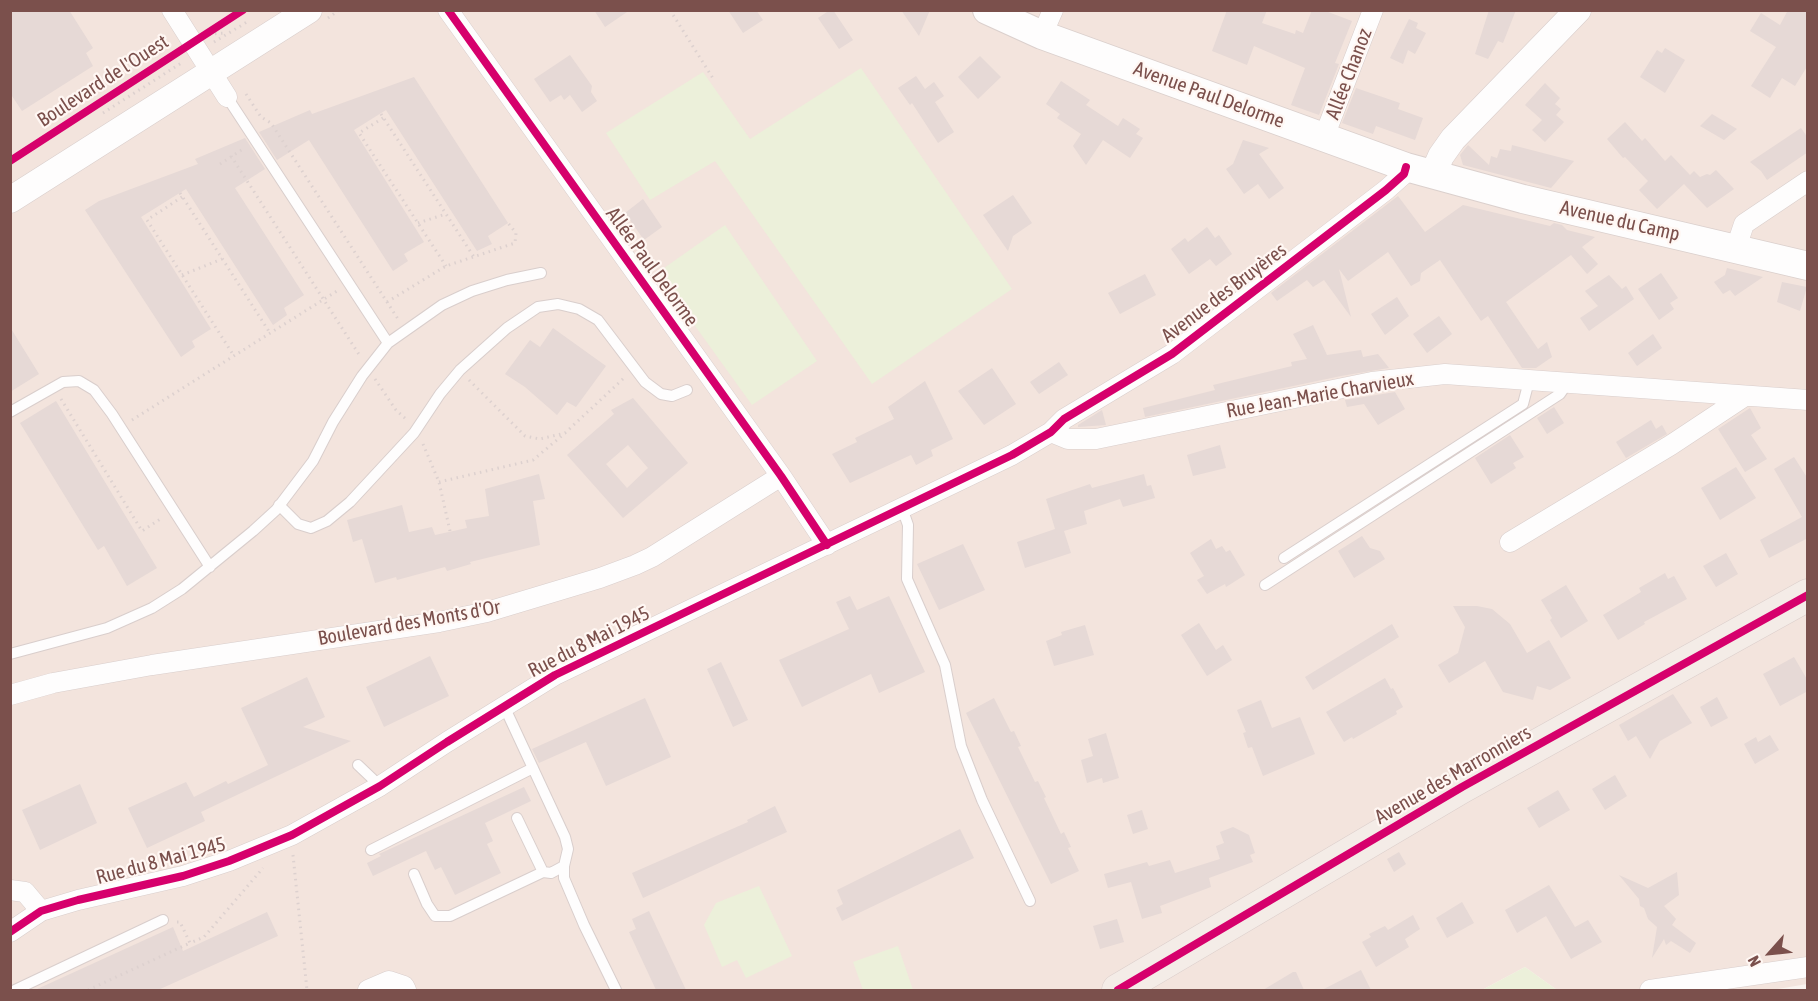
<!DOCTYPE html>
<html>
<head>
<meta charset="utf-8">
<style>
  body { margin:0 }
  #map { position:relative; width:1818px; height:1001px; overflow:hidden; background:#faf3ef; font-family:"Asap Condensed",sans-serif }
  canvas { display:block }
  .frame { position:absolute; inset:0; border:12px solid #7b504c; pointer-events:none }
  .north { position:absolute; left:1740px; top:923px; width:60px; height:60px; -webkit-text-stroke:4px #fff7f3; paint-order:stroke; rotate:243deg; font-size:16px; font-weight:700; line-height:24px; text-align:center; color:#7b504c }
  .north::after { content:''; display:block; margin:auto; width:21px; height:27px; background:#7b504c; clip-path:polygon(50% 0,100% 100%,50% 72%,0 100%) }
</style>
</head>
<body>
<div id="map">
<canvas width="1818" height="1001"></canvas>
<div class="frame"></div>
<div class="north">N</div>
</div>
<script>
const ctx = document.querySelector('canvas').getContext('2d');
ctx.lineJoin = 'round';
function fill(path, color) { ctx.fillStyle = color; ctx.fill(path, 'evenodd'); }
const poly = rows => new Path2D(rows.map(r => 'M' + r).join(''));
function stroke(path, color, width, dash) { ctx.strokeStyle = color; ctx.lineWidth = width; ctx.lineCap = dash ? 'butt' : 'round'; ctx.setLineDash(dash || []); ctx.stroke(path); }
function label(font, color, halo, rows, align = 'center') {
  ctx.font = font + ' "Asap Condensed",sans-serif'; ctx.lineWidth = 4.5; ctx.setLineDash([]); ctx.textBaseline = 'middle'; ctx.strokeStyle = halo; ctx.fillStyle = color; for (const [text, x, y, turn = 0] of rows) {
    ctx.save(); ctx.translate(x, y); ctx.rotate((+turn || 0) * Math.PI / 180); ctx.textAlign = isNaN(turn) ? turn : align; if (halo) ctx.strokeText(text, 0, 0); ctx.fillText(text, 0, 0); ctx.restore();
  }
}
fill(poly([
  [10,11,1807,11,1807,984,1772,990,1557,990,1525,967,1482,990,11,990]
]), '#f3e4dd');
fill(poly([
  [861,68,1012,289,872,384,715,161,650,200,606,133,703,72,750,139],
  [725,225,817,361,752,405,657,273],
  [759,886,792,956,746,978,737,960,722,967,704,925,716,903],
  [898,946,913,990,863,990,853,962],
  [1525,967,1557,990,1482,990]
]), '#ecf0da');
fill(poly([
  [10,10,69,10,93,48,86,53,93,66,22,111,10,93],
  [594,10,630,10,605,27],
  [728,10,756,10,763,20,743,33],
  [830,10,833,10,853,40,839,49,818,18],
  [901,10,930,10,919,36],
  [1227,10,1267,10,1262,23,1295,34,1296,30,1303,33,1312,10,1323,10,1352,21,1335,63,1339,64,1319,115,1291,105,1305,68,1254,46,1247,65,1212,51],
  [1489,10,1516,10,1503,43,1498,41,1488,59,1475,54],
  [1788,10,1808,10,1808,65,1795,86,1782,78,1770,98,1751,86,1776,47,1750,31,1761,13,1780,25],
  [1409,19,1418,23,1416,28,1426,33,1415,54,1408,50,1403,64,1390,58],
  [1665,48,1685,60,1665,93,1640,77,1657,50,1662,53],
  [570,55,592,86,591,92,597,101,582,112,570,95,564,100,561,95,550,102,534,79],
  [980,56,1001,77,978,99,958,77],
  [916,76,925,89,934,82,944,96,935,102,954,132,938,143,912,103,910,105,898,88],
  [414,77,508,223,488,236,492,244,477,251,386,110,354,130,424,242,404,254,408,261,393,271,309,140,277,160,259,132,310,110,312,114],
  [1061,81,1090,100,1086,105,1118,126,1123,118,1140,129,1136,134,1143,138,1130,158,1103,140,1086,165,1073,146,1081,134,1057,118,1060,114,1046,104],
  [1545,83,1560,98,1555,104,1561,109,1556,115,1564,122,1545,142,1532,130,1542,120,1525,105],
  [1356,88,1400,103,1398,109,1423,118,1415,140,1376,126,1373,134,1342,123],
  [1712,114,1737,129,1724,140,1700,126],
  [1625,122,1642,141,1645,138,1665,161,1671,155,1690,175,1694,171,1700,177,1707,174,1710,175,1716,170,1734,189,1707,208,1684,184,1657,209,1639,190,1648,181,1625,157,1623,158,1607,139],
  [1801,128,1808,138,1808,152,1767,180,1761,171,1750,162],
  [245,138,265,169,235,188,304,295,284,308,287,315,273,325,186,189,141,217,211,329,192,341,195,347,181,357,85,210,99,201,198,164,195,159],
  [1243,140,1269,148,1259,154,1284,188,1269,199,1258,184,1244,194,1226,169,1233,164],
  [1468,145,1489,165,1491,156,1497,158,1500,149,1511,151,1512,145,1574,161,1551,188,1463,165,1460,155],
  [1013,195,1032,223,1013,236,1008,251,983,215],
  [1398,196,1425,232,1463,205,1550,226,1554,223,1562,225,1567,230,1595,237,1582,247,1598,264,1587,274,1571,255,1506,302,1538,349,1547,342,1552,357,1536,368,1522,368,1488,316,1481,321,1440,260,1421,273,1420,281,1411,286,1388,252,1348,281,1339,269,1351,317,1324,280,1313,287,1307,280,1277,301,1271,293],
  [643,199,662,227,644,240,625,213],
  [1207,227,1215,238,1219,235,1232,254,1216,266,1210,259,1189,274,1171,249,1185,238,1188,242],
  [1727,268,1763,277,1735,296,1730,290,1723,294,1714,282,1725,275],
  [1661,273,1678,298,1670,303,1674,309,1659,320,1638,289],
  [1145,274,1156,295,1120,314,1108,293],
  [1609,275,1622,289,1626,286,1634,299,1589,331,1580,318,1598,306,1585,291],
  [1782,282,1807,287,1800,311,1777,302],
  [1397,297,1409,316,1385,335,1371,314],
  [1439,316,1452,334,1427,353,1413,334],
  [1313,325,1327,355,1361,350,1363,357,1378,354,1389,368,1341,376,1145,417,1143,408,1215,390,1213,385,1292,366,1291,362,1307,359,1293,334],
  [10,327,39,374,10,392],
  [553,328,606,366,576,407,567,402,557,415,525,387,505,374,530,340,540,347],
  [1653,334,1662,348,1637,366,1628,353],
  [1059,362,1068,375,1039,394,1030,382],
  [992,368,1016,404,984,425,958,391],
  [925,381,953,439,931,450,933,456,916,465,911,455,850,483,832,454,857,442,855,438,894,419,888,407],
  [1395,392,1405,409,1378,425,1364,404,1347,407,1345,400],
  [633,398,688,463,623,518,567,455,614,414,611,410],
  [628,445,648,468,627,488,606,464],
  [56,401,157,568,127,586,104,546,98,550,20,423],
  [1554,407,1564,423,1547,434,1537,418],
  [1750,408,1761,428,1751,435,1767,459,1745,472,1718,429],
  [1102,410,1106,425,1078,427,1078,425],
  [1651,420,1656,429,1662,425,1667,434,1626,458,1616,442],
  [1510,435,1524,457,1513,463,1516,468,1491,484,1475,458],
  [1220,445,1226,468,1193,476,1187,455],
  [1794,457,1808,479,1808,538,1769,558,1760,540,1802,517,1774,469],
  [1736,467,1756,498,1720,520,1701,488],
  [539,474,545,499,533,501,540,545,470,562,471,564,447,571,445,567,397,580,396,577,375,583,362,539,353,542,347,520,402,505,409,532,432,527,435,535,467,528,465,520,489,516,485,489],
  [1144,474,1147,486,1151,485,1155,498,1123,507,1120,499,1084,511,1087,524,1064,531,1071,553,1025,568,1017,542,1055,529,1046,499,1090,484,1092,488],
  [1362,536,1370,548,1380,551,1385,559,1354,578,1338,551],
  [1211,539,1216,549,1222,546,1226,552,1230,550,1245,575,1226,587,1225,584,1207,594,1197,580,1204,576,1190,553],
  [963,544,985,590,939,610,917,564],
  [1726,553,1738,574,1716,587,1703,566],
  [1665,573,1668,579,1674,576,1687,599,1644,622,1645,624,1618,640,1603,615,1641,592,1639,588],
  [1566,585,1588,621,1561,638,1550,620,1552,618,1541,600],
  [850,596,857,610,889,596,925,672,879,693,871,674,802,707,779,660,849,629,836,602],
  [1453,606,1477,606,1492,609,1510,624,1527,653,1549,640,1571,678,1550,690,1537,686,1533,700,1503,692,1485,661,1449,683,1438,665,1458,653,1465,627],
  [1199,623,1216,650,1223,645,1232,660,1207,676,1181,635],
  [1392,624,1399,637,1313,690,1305,677],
  [1085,625,1094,655,1054,666,1046,641,1062,635,1061,632],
  [430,656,449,696,384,727,366,687],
  [1794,657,1808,681,1808,691,1780,706,1763,674],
  [721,662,748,720,733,727,707,669],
  [307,677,325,717,303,727,351,741,201,812,205,821,147,848,128,808,186,782,194,797,226,781,228,784,268,765,241,708],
  [1385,678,1391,689,1393,688,1403,707,1396,711,1397,714,1353,739,1352,737,1344,742,1326,712],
  [1673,694,1692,723,1660,741,1650,759,1636,736,1628,741,1619,725],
  [1717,697,1728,718,1711,727,1700,707],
  [645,698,671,757,606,786,586,742,539,763,532,749],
  [994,698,1011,732,1014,731,1021,746,1018,747,1035,782,1038,781,1046,797,1044,798,1061,834,1064,832,1071,847,1068,848,1079,871,1051,884,966,713],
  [1261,700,1272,728,1300,717,1315,754,1263,776,1252,747,1248,748,1243,733,1246,732,1237,710],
  [1106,733,1119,778,1103,783,1102,778,1087,783,1081,760,1093,756,1088,739],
  [1770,735,1779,750,1755,764,1744,744,1756,737,1758,742],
  [1615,775,1627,796,1605,810,1592,789],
  [80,784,97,823,40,850,22,810],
  [524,787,531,801,485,823,493,841,487,844,501,873,455,895,441,867,435,870,426,851,373,876,367,863,381,856,379,854],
  [1558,790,1570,810,1539,828,1527,808],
  [775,806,787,832,643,898,632,873,748,822,747,820],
  [1142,810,1148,829,1133,834,1127,815],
  [1233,827,1249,835,1255,853,1250,855,1253,862,1209,878,1211,887,1160,906,1162,913,1142,919,1131,882,1108,888,1104,874,1147,862,1149,866,1170,860,1175,873,1220,859,1216,846,1224,843,1220,832],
  [960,829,974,858,842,921,836,908,843,904,837,890],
  [1399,852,1406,864,1394,872,1387,859],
  [1677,872,1679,895,1664,906,1676,919,1672,925,1696,943,1690,953,1671,941,1666,945,1664,939,1652,958,1657,927,1648,919,1644,908,1640,906,1639,899,1619,875,1648,888],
  [1549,885,1575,927,1588,920,1602,942,1571,959,1546,916,1517,933,1505,910],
  [1462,902,1474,923,1447,938,1436,918],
  [649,911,686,990,656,990,629,932,636,929,632,919],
  [267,912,278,936,158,990,35,990,173,927,183,951],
  [1413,915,1420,929,1405,939,1409,947,1376,967,1362,942,1371,937,1369,934,1385,926,1388,930],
  [1117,919,1124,942,1100,949,1093,926],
  [1361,970,1371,990,1322,990],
  [1293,972,1296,972,1304,990,1263,990]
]), '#e6d9d6');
const service = poly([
  [227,97,388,343],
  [10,412,63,382,79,381,94,390,112,414,210,567],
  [279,505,298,524,311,528,327,521,350,502,414,433,440,394,460,370,507,328,538,307,558,304,579,309,598,320,645,382,661,394,672,396,687,390],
  [902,508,908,525,907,579,945,665,961,746,982,800,1030,901],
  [1284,558,1523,404,1529,381],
  [1265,585,1560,394,1567,384],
  [10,654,107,628,152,608,182,589,253,531,276,510,313,461,333,422,362,376,388,343,442,305,472,291,507,280,541,273],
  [504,706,565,837,568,849,564,866,564,878,584,925,616,990],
  [358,765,380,786],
  [517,818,543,872,551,873,564,866],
  [371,850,533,768],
  [414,874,427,904,435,916,450,916,543,872],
  [15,990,163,920]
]);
const minor = poly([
  [172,10,227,97],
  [448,10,781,476,827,545],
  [1042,35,1053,10],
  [1324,137,1373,10],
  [1736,248,1744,224,1808,181],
  [1051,432,1068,439,1096,439,1372,382,1445,374,1808,400],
  [1510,542,1671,445,1745,396],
  [10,695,53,683,152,665,439,622,487,612,600,578,635,565,652,557,781,476],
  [10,890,25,892,41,911],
  [10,932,41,911,78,900,183,876,229,861,292,835,380,786,447,742,555,675,1012,455,1051,432,1064,419,1172,354,1386,190,1404,174,1406,167],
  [368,990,389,981,404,986,406,990],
  [1650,990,1808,967]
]);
const tertiary = poly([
  [1433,174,1441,156,1453,139,1578,10],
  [10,200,309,10]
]);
const secondary = poly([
  [987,10,1042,35,1406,167,1523,199,1808,266]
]);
const primary = poly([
  [1118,990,1462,787,1808,595]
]);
stroke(service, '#d9cecc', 12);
stroke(minor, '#d9cecc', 21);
stroke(tertiary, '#d9cecc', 27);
stroke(secondary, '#dbd0cd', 30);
stroke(primary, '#dbcecb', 33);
stroke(poly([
  [670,10,714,80],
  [328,18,339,10],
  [209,34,227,33],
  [214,42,247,22],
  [246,94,261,117,271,123,398,319],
  [103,113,183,62],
  [381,114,474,257],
  [383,118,359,133,446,266],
  [231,156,360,356],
  [220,164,243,149],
  [180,193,270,333],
  [182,197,147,220,234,356],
  [418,223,446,214],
  [182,275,222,259],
  [387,302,446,266,515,243,516,233,508,223],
  [375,379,396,410,406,419],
  [469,380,525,436,540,439,565,433,624,378],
  [61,399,142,531,162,518],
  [132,420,337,291],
  [423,444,439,482,450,531],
  [439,482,533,460,564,434],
  [293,855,307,990],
  [177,922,180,922,190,943,204,937,263,868],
  [88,990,190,943]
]), '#ddd1cf', 3, [1.5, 4.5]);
stroke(service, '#fefdfd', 10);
stroke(minor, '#fefdfd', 20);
stroke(tertiary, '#fefdfd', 26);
stroke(secondary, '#fefdfd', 28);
stroke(primary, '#f4ece7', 32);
stroke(poly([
  [448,10,781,476,827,545],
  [10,161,243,10],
  [10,932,41,911,78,900,183,876,229,861,292,835,380,786,447,742,555,675,1012,455,1051,432,1064,419,1172,354,1386,190,1404,174,1406,167],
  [1118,990,1462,787,1808,595]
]), '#d6006c', 8);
label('20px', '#7b504c', '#fff7f3', [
  ["Allée Chanoz",1349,74,-69],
  ["Boulevard de l'Ouest",103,81,-33],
  ["Avenue Paul Delorme",1209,95,20],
  ["Avenue du Camp",1620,221,13],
  ["Allée Paul Delorme",652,267,54],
  ["Avenue des Bruyères",1224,293,-37],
  ["Rue Jean-Marie Charvieux",1320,395,-10],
  ["Boulevard des Monts d'Or",409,623,-10],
  ["Rue du 8 Mai 1945",589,642,-27],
  ["Avenue des Marronniers",1453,775,-30],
  ["Rue du 8 Mai 1945",161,861,-15]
]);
</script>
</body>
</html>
